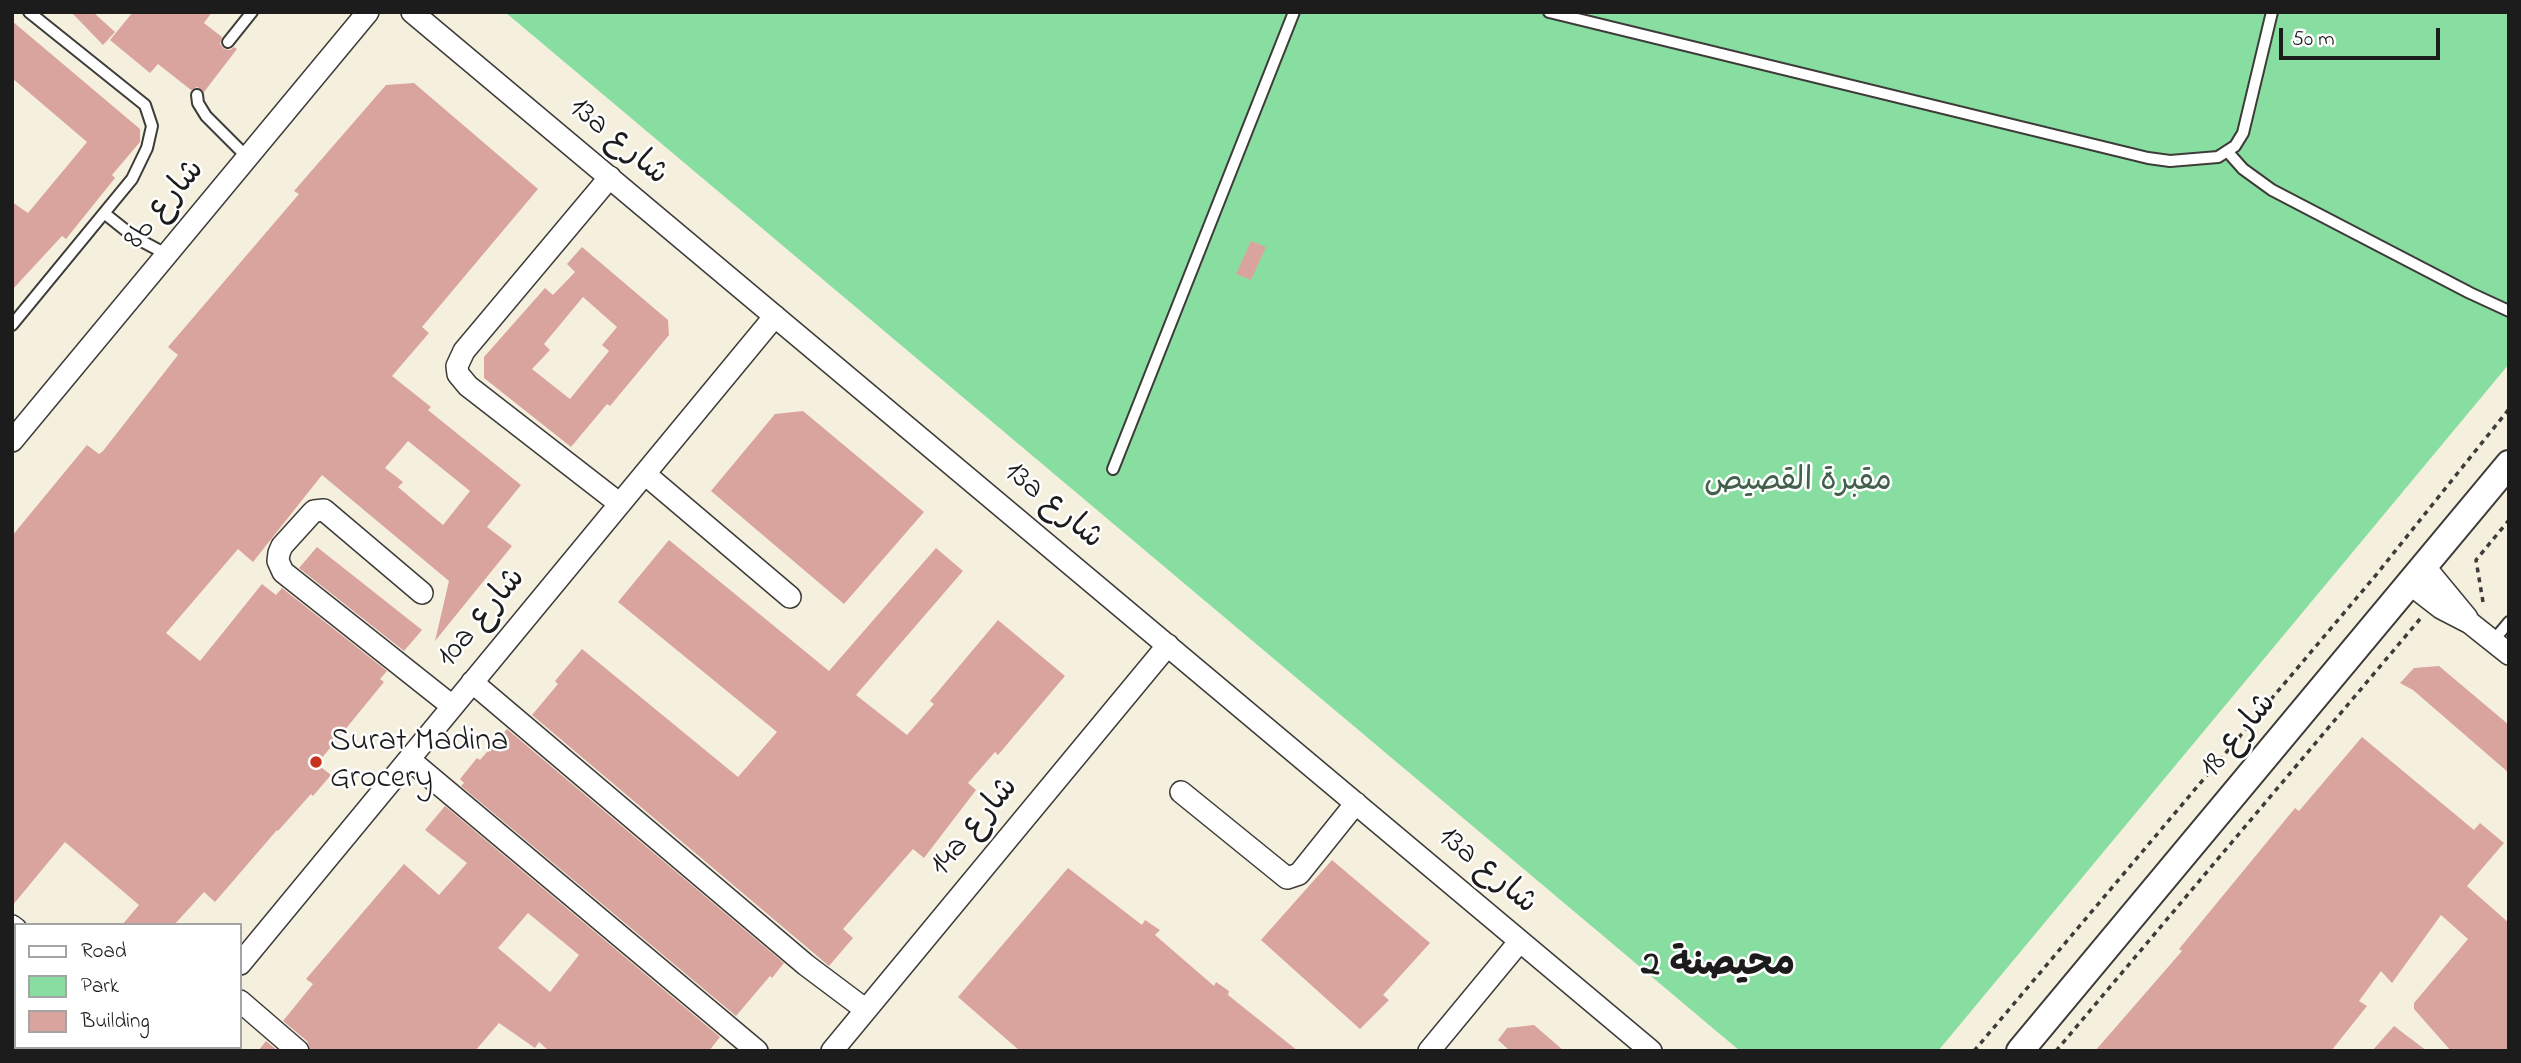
<!DOCTYPE html>
<html>
<head>
<meta charset="utf-8">
<style>
  body { margin:0 }
  #map { position:relative; width:2521px; height:1063px; overflow:hidden; background:#f5efde; font-family:"Indie Flower",sans-serif }
  canvas { display:block }
  .frame { position:absolute; inset:0; border:14px solid #1c1c1c; pointer-events:none }
  .legend { position:absolute; left:14px; top:923px; width:228px; height:126px; box-sizing:border-box; background:#fff; border:2px solid #a4a4a4; margin:0; padding:9px 12px; list-style:none; font-size:21px; color:#1c1c1c }
  .legend li { display:flex; align-items:center; gap:14px; height:35px }
  .legend b { width:35px; border:2px solid #a4a4a4 }
  .scale { position:absolute; left:2279px; top:28px; width:161px; height:32px; box-sizing:border-box; border:4px solid #1c1c1c; border-top:0; padding-left:9px; font-size:21px; line-height:24px; white-space:nowrap; color:#1c1c1c; -webkit-text-stroke:5px #fff; paint-order:stroke }
</style>
</head>
<body>
<div id="map">
<canvas width="2521" height="1063"></canvas>
<div class="frame"></div>
<ul class="legend">
<li><b style="height:9px;background:#fff"></b>Road</li>
<li><b style="height:19px;background:#88dea1"></b>Park</li>
<li><b style="height:19px;background:#daa49e"></b>Building</li>
</ul>
<div class="scale">50 m</div>
</div>
<script>
const ctx = document.querySelector('canvas').getContext('2d');
ctx.lineJoin = 'round';
function fill(path, color) { ctx.fillStyle = color; ctx.fill(path, 'evenodd'); }
const poly = rows => new Path2D(rows.map(r => 'M' + r).join(''));
function stroke(path, color, width, dash) { ctx.strokeStyle = color; ctx.lineWidth = width; ctx.lineCap = dash ? 'butt' : 'round'; ctx.setLineDash(dash || []); ctx.stroke(path); }
function label(font, color, halo, rows, align = 'center') {
  ctx.font = font + ' "Indie Flower","Playpen Sans Arabic",sans-serif'; ctx.lineWidth = 5; ctx.setLineDash([]); ctx.textBaseline = 'middle'; ctx.strokeStyle = halo; ctx.fillStyle = color; for (const [text, x, y, turn = 0] of rows) {
    ctx.save(); ctx.translate(x, y); ctx.rotate((+turn || 0) * Math.PI / 180); ctx.textAlign = isNaN(turn) ? turn : align; if (halo) ctx.strokeText(text, 0, 0); ctx.fillText(text, 0, 0); ctx.restore();
  }
}
fill(poly([
  [505,12,2509,12,2509,364,1938,1051,1740,1051]
]), '#88dea1');
fill(poly([
  [71,12,93,12,115,32,103,45],
  [133,12,212,12,204,23,222,37,220,44,224,49,230,50,234,47,237,49,204,92,197,87,191,90,158,64,150,73,110,40],
  [12,21,140,129,140,142,112,175,115,178,66,239,62,236,12,290,12,202,28,213,87,142,12,78],
  [414,83,538,189,422,327,429,333,392,376,431,407,428,410,521,485,487,527,512,546,435,641,449,581,322,475,253,562,238,549,166,633,200,661,262,584,276,595,282,588,387,671,380,679,384,682,317,764,331,775,313,796,311,794,278,831,277,830,215,902,204,892,174,925,122,925,139,905,65,842,12,906,12,536,87,445,99,454,103,451,178,355,168,347,299,194,294,191,386,85],
  [408,441,470,491,443,525,398,487,403,482,385,468],
  [1251,241,1266,247,1251,280,1236,274],
  [582,247,668,320,669,335,610,406,607,404,571,447,484,378,484,357,545,288,553,295,575,272,567,264],
  [583,297,617,327,602,345,609,351,570,399,532,369,550,350,544,344],
  [803,411,924,512,844,604,711,491,775,414],
  [669,540,829,671,936,548,963,571,856,695,907,735,934,704,930,701,998,620,1065,676,998,755,995,752,968,783,976,790,924,858,913,849,843,929,853,938,829,966,532,715,558,684,555,681,582,649,738,777,777,732,618,602],
  [317,547,422,630,404,651,299,568],
  [2439,666,2509,725,2509,773,2413,690,2400,683,2414,668],
  [507,729,784,963,772,978,770,976,736,1016,461,786,464,783,460,779,477,758,480,760],
  [2362,737,2474,830,2480,823,2504,843,2467,886,2509,923,2509,1051,2451,1051,2414,1009,2414,1003,2468,939,2441,915,2392,983,2381,971,2359,1001,2367,1006,2331,1051,2095,1051,2182,951,2179,949,2295,808,2299,811],
  [445,806,720,1037,709,1051,549,1051,539,1042,535,1048,499,1023,475,1051,311,1051,307,1041,283,1021,313,984,306,979,404,864,439,895,467,863,425,830],
  [528,913,579,955,550,992,498,948],
  [1332,860,1430,943,1383,995,1389,1000,1360,1029,1261,940],
  [1068,868,1142,925,1145,920,1160,930,1155,935,1214,986,1216,982,1229,991,1228,995,1298,1051,1020,1051,958,997],
  [1534,1025,1564,1051,1510,1051,1498,1040,1507,1028],
  [2394,1026,2427,1051,2372,1051],
  [266,1041,278,1051,258,1051]
]), '#daa49e');
const service = poly([
  [1549,12,2148,158,2170,161,2218,157,2235,146,2243,133,2272,12],
  [228,42,252,12],
  [197,95,198,103,206,116,247,157],
  [2227,151,2243,169,2272,190,2470,293,2509,311],
  [104,213,134,237,166,254],
  [12,325,132,179,147,148,152,126,145,105,29,12],
  [1113,469,1294,12],
  [2493,641,2509,622]
]);
const minor = poly([
  [412,12,1651,1051],
  [610,177,464,351,457,366,458,374,468,386,620,504],
  [12,441,368,12],
  [645,474,790,597],
  [2424,566,2467,618],
  [2410,584,2441,608,2470,623,2509,654],
  [422,593,324,510,314,511,311,514,282,546,279,553,278,561,283,572,452,706],
  [472,682,806,965,866,1010],
  [410,760,757,1051],
  [1181,792,1287,878,1299,874,1356,803],
  [12,926,16,929],
  [240,964,775,316],
  [240,1001,298,1051],
  [143,1047,147,1051],
  [167,1051,170,1047],
  [832,1051,1168,645],
  [1429,1051,1520,941]
]);
const tertiary = poly([
  [2020,1051,2509,464]
]);
stroke(service, '#3d3c39', 14);
stroke(minor, '#3d3c39', 24);
stroke(tertiary, '#3d3c39', 30);
stroke(poly([
  [2483,602,2476,560,2509,520],
  [1974,1051,2376,575,2509,409],
  [2056,1051,2420,619]
]), '#3d3c39', 3.5, [5, 5]);
stroke(service, '#fff', 10);
stroke(minor, '#fff', 21);
stroke(tertiary, '#fff', 26);
for (const [x, y, r, color] of [
  [316,762,7,"#c8321e"]
]) { const dot = new Path2D(); dot.arc(x, y, r, 0, 2 * Math.PI); ctx.fillStyle = color; ctx.fill(dot); stroke(dot, '#fff', 2.5); }
label('32px', '#1c1c1c', '#fff', [
  ["13a شارع",617,143,40],
  ["8b شارع",166,206,-50],
  ["13a شارع",1052,507,40],
  ["10a شارع",483,619,-50],
  ["شارع 18",2240,737,-50],
  ["14a شارع",976,828,-50],
  ["13a شارع",1486,872,40]
]);
label('32px', '#42604b', '#fff', [
  ["مقبرة القصيص",1798,484]
]);
label('32px', '#1c1c1c', '#fff', [
  ["Surat Madina",330,744],
  ["Grocery",330,781]
], 'left');
label('bold 38px', '#1c1c1c', '#fff', [
  ["محيصنة 2",1718,968]
]);
</script>
</body>
</html>
